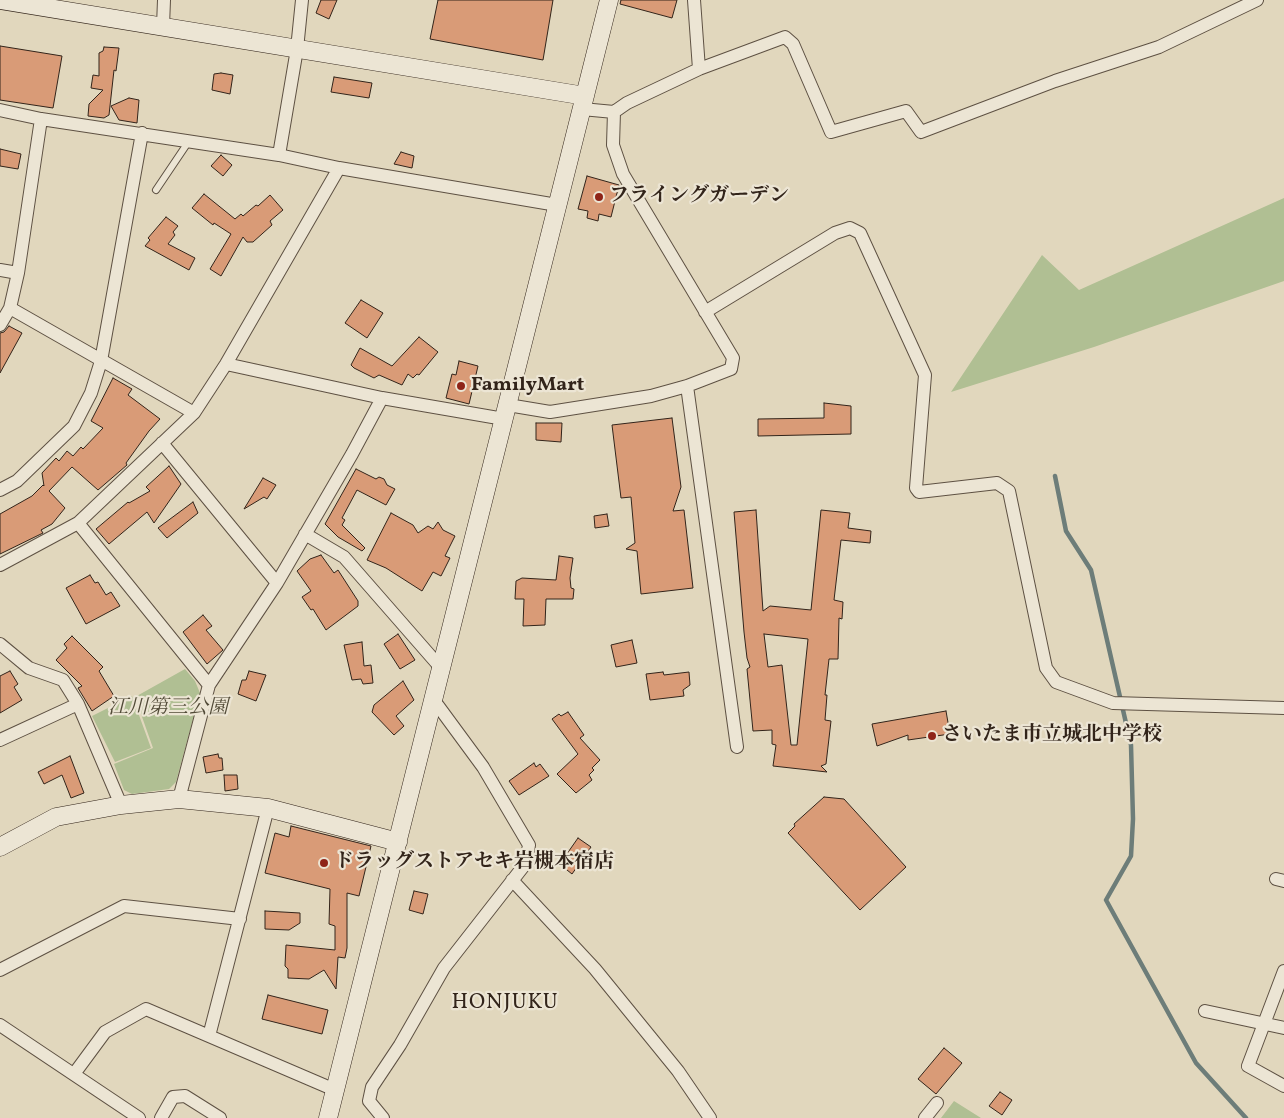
<!DOCTYPE html>
<html>
<head>
<meta charset="utf-8">
<style>
  body { margin:0 }
  canvas { display:block; background:#e1d7bd }
</style>
</head>
<body>
<canvas width="1284" height="1118"></canvas>
<script>
const ctx = document.querySelector('canvas').getContext('2d');
ctx.lineJoin = 'round';
function fill(path, color) { ctx.fillStyle = color; ctx.fill(path, 'evenodd'); }
const poly = rows => new Path2D(rows.map(r => 'M' + r).join(''));
function stroke(path, color, width, dash) { ctx.strokeStyle = color; ctx.lineWidth = width; ctx.lineCap = dash ? 'butt' : 'round'; ctx.setLineDash(dash || []); ctx.stroke(path); }
function label(font, color, halo, rows, align = 'center') {
  ctx.font = font + ' Vollkorn,"Noto Serif JP",serif'; ctx.lineWidth = 4.5; ctx.setLineDash([]); ctx.textBaseline = 'middle'; ctx.strokeStyle = halo; ctx.fillStyle = color; for (const [text, x, y, turn = 0] of rows) {
    ctx.save(); ctx.translate(x, y); ctx.rotate((+turn || 0) * Math.PI / 180); ctx.textAlign = isNaN(turn) ? turn : align; if (halo) ctx.strokeText(text, 0, 0); ctx.fillText(text, 0, 0); ctx.restore();
  }
}
fill(poly([
  [1284,198,1284,281,1094,347,951,392,1042,255,1079,290],
  [185,669,195,681,200,693,176,782,169,789,132,794,124,790,114,764,153,748,135,697],
  [132,696,151,748,115,762,92,716],
  [954,1101,981,1118,941,1118]
]), '#b0bf93');
stroke(poly([
  [1055,476,1066,531,1091,570,1131,745,1133,819,1131,856,1106,900,1196,1063,1246,1118]
]), '#6d7d79', 4.5);
const building = poly([
  [321,0,337,0,329,19,316,13,321,0],
  [438,0,553,0,543,60,430,39,438,0],
  [621,0,677,0,672,18,620,4,621,0],
  [0,46,62,56,53,108,0,100,0,46],
  [104,47,119,48,116,71,114,70,109,115,104,118,88,116,89,104,103,90,91,88,93,75,99,76,99,53,103,51,104,47],
  [221,73,233,75,230,94,212,90,214,74,221,73],
  [334,77,372,83,369,98,331,92,334,77],
  [129,98,139,100,137,123,119,120,111,106,129,98],
  [0,149,21,154,18,169,0,166,0,149],
  [401,152,414,156,412,168,394,164,401,152],
  [221,155,232,165,223,176,211,166,221,155],
  [587,176,619,185,611,217,599,214,598,221,587,218,588,211,578,209,587,176],
  [204,194,235,219,241,214,243,216,256,205,258,206,270,195,283,210,270,221,272,225,253,242,247,242,243,237,221,276,210,269,231,234,214,223,213,225,192,208,204,194],
  [166,217,178,226,173,232,175,235,168,244,195,258,189,270,145,246,150,240,148,238,166,217],
  [361,300,383,313,367,338,345,323,361,300],
  [9,326,22,333,0,373,0,333,4,332,9,326],
  [419,337,438,352,419,375,417,374,413,378,408,374,402,385,379,375,374,378,354,368,351,365,360,348,392,366,419,337],
  [459,361,478,366,469,404,446,398,452,374,456,375,459,361],
  [113,378,132,389,128,395,160,419,149,431,126,463,127,465,98,490,72,467,49,491,65,508,52,524,41,530,43,533,0,554,0,514,32,496,43,485,44,486,42,473,56,458,59,461,67,451,73,456,81,447,83,449,103,428,91,421,113,378],
  [824,403,851,406,851,434,758,436,758,419,824,418,824,403],
  [672,418,681,487,673,511,684,510,693,588,641,594,637,551,626,549,635,543,631,497,621,498,612,425,672,418],
  [536,423,562,423,561,442,536,440,536,423],
  [169,466,181,484,154,523,147,512,109,544,96,529,128,502,129,503,150,491,146,487,169,466],
  [356,469,376,479,379,477,384,479,387,485,395,489,386,505,357,490,342,518,345,520,342,525,365,548,362,551,338,537,325,524,356,469],
  [263,478,276,485,267,499,264,497,244,509,263,478],
  [193,502,198,513,167,538,158,528,193,502],
  [756,510,763,611,770,606,811,610,821,510,850,513,848,528,871,531,870,543,841,540,834,600,843,602,842,619,839,618,838,659,829,659,825,695,827,695,825,720,831,721,826,764,821,766,827,772,773,766,776,745,772,744,772,730,753,731,747,669,750,667,747,658,744,632,734,512,756,510],
  [764,634,808,639,797,745,791,745,782,665,768,667,764,634],
  [391,513,413,525,418,533,428,526,433,529,438,522,443,530,455,536,445,556,450,558,441,576,433,572,422,591,386,568,367,560,391,513],
  [607,514,609,526,595,528,594,516,607,514],
  [321,555,334,573,338,570,358,601,358,606,326,630,313,609,311,610,302,597,311,591,297,571,310,559,321,555],
  [559,556,573,558,570,578,571,588,574,589,573,599,546,599,545,625,523,626,524,599,515,599,516,581,522,578,556,580,559,556],
  [90,575,95,583,98,582,106,595,111,592,120,606,86,624,66,588,90,575],
  [203,615,212,626,206,630,223,650,207,664,183,632,203,615],
  [398,634,415,660,400,669,384,644,398,634],
  [72,636,103,667,99,671,114,696,92,711,78,688,82,686,56,660,67,648,64,644,72,636],
  [632,640,637,663,616,667,611,645,632,640],
  [362,642,364,666,371,665,373,683,363,684,361,679,352,680,344,645,362,642],
  [10,671,18,684,14,687,22,700,0,713,0,676,10,671],
  [249,671,266,675,256,701,238,694,242,680,246,680,249,671],
  [663,672,664,675,689,672,690,685,683,690,684,696,650,700,646,674,663,672],
  [403,681,414,700,396,716,404,726,394,735,372,712,374,705,403,681],
  [946,711,950,734,908,740,908,735,877,746,872,724,946,711],
  [568,712,584,735,580,738,600,760,592,768,594,770,589,775,592,780,576,793,557,774,578,754,552,719,559,714,561,716,568,712],
  [218,754,219,758,222,758,223,770,206,773,203,757,218,754],
  [70,756,84,793,71,798,62,775,44,784,38,772,70,756],
  [534,763,536,767,540,764,549,776,519,795,509,781,534,763],
  [224,775,237,775,238,789,225,791,224,775],
  [824,797,844,799,906,867,860,910,788,833,795,826,794,824,824,797],
  [291,826,371,846,359,896,347,893,347,948,345,958,338,957,336,989,324,970,309,979,288,978,288,969,285,966,286,945,335,950,335,926,329,924,330,889,265,873,275,833,289,837,291,826],
  [578,838,591,847,572,874,562,866,566,860,564,858,578,838],
  [414,891,428,894,423,914,409,910,414,891],
  [265,911,300,913,300,923,289,930,265,929,265,911],
  [268,995,328,1010,322,1034,262,1019,268,995],
  [944,1048,962,1063,936,1094,918,1079,944,1048],
  [1000,1092,1012,1100,1002,1115,989,1106,1000,1092]
]);
fill(building, '#d99b77');
stroke(building, '#32241a', 1);
const lane = poly([
  [156,190,189,141]
]);
const street = poly([
  [694,0,699,69],
  [163,26,164,0],
  [582,109,614,112],
  [0,110,41,119,279,155,339,168,557,205],
  [279,155,297,49,302,0],
  [0,270,18,273],
  [10,308,194,413],
  [705,312,835,233,850,228,860,233,925,375,916,488,919,492,997,483,1009,491,1046,668,1056,682,1113,703,1284,708],
  [0,325,10,308,18,273,41,119],
  [226,364,382,398,504,419],
  [687,386,737,747],
  [508,405,550,412,651,396,687,386,731,369,733,358,623,174,613,145,614,112,627,103,699,69,785,37,793,44,831,132,906,111,921,132,1055,81,1159,47,1257,0],
  [162,443,277,583],
  [0,490,17,481,74,426,91,393,101,361,142,133],
  [78,523,209,685],
  [305,534,344,557,441,668],
  [0,565,78,523,194,413,226,364,339,168],
  [0,644,29,668,63,680,78,704,121,805],
  [0,740,78,704],
  [179,799,209,685,277,583,352,454,382,398],
  [1276,879,1284,881],
  [512,880,595,969,678,1071,710,1118],
  [0,970,124,906,240,919],
  [1284,971,1248,1066,1284,1086],
  [1205,1011,1284,1028],
  [0,1025,139,1118],
  [209,1036,268,808],
  [74,1074,105,1032,146,1009,335,1090],
  [161,1118,173,1097,185,1096,220,1118],
  [383,1118,369,1101,372,1087,400,1045,444,968,526,863,529,845,483,767,433,699],
  [925,1118,937,1103]
]);
const secondary = poly([
  [0,0,585,96],
  [0,847,56,817,121,805,179,799,268,808,398,842],
  [328,1118,609,0]
]);
stroke(lane, '#5e5143', 8);
stroke(street, '#5e5143', 14);
stroke(secondary, '#32241a', 19);
stroke(lane, '#ece5d4', 6);
stroke(street, '#ece5d4', 12);
stroke(secondary, '#ece5d4', 18);
for (const [x, y, r, color] of [
  [599,197,5,"#8f2418"],
  [461,386,5,"#8f2418"],
  [932,736,5,"#8f2418"],
  [324,863,5,"#8f2418"]
]) { const dot = new Path2D(); dot.arc(x, y, r, 0, 2 * Math.PI); ctx.fillStyle = color; ctx.fill(dot); stroke(dot, '#ece5d4', 2); }
label('bold 20px', '#32241a', '#ece5d4', [
  ["フライングガーデン",609,197],
  ["FamilyMart",471,386],
  ["さいたま市立城北中学校",942,736],
  ["ドラッグストアセキ岩槻本宿店",334,863]
], 'left');
label('italic 20px', '#524b38', '#ece5d4', [
  ["江川第三公園",168,709]
]);
ctx.letterSpacing = '1px';
label('22px', '#32241a', '#ece5d4', [
  ["HONJUKU",505,1004]
]);
ctx.letterSpacing = '0px';
</script>
</body>
</html>
